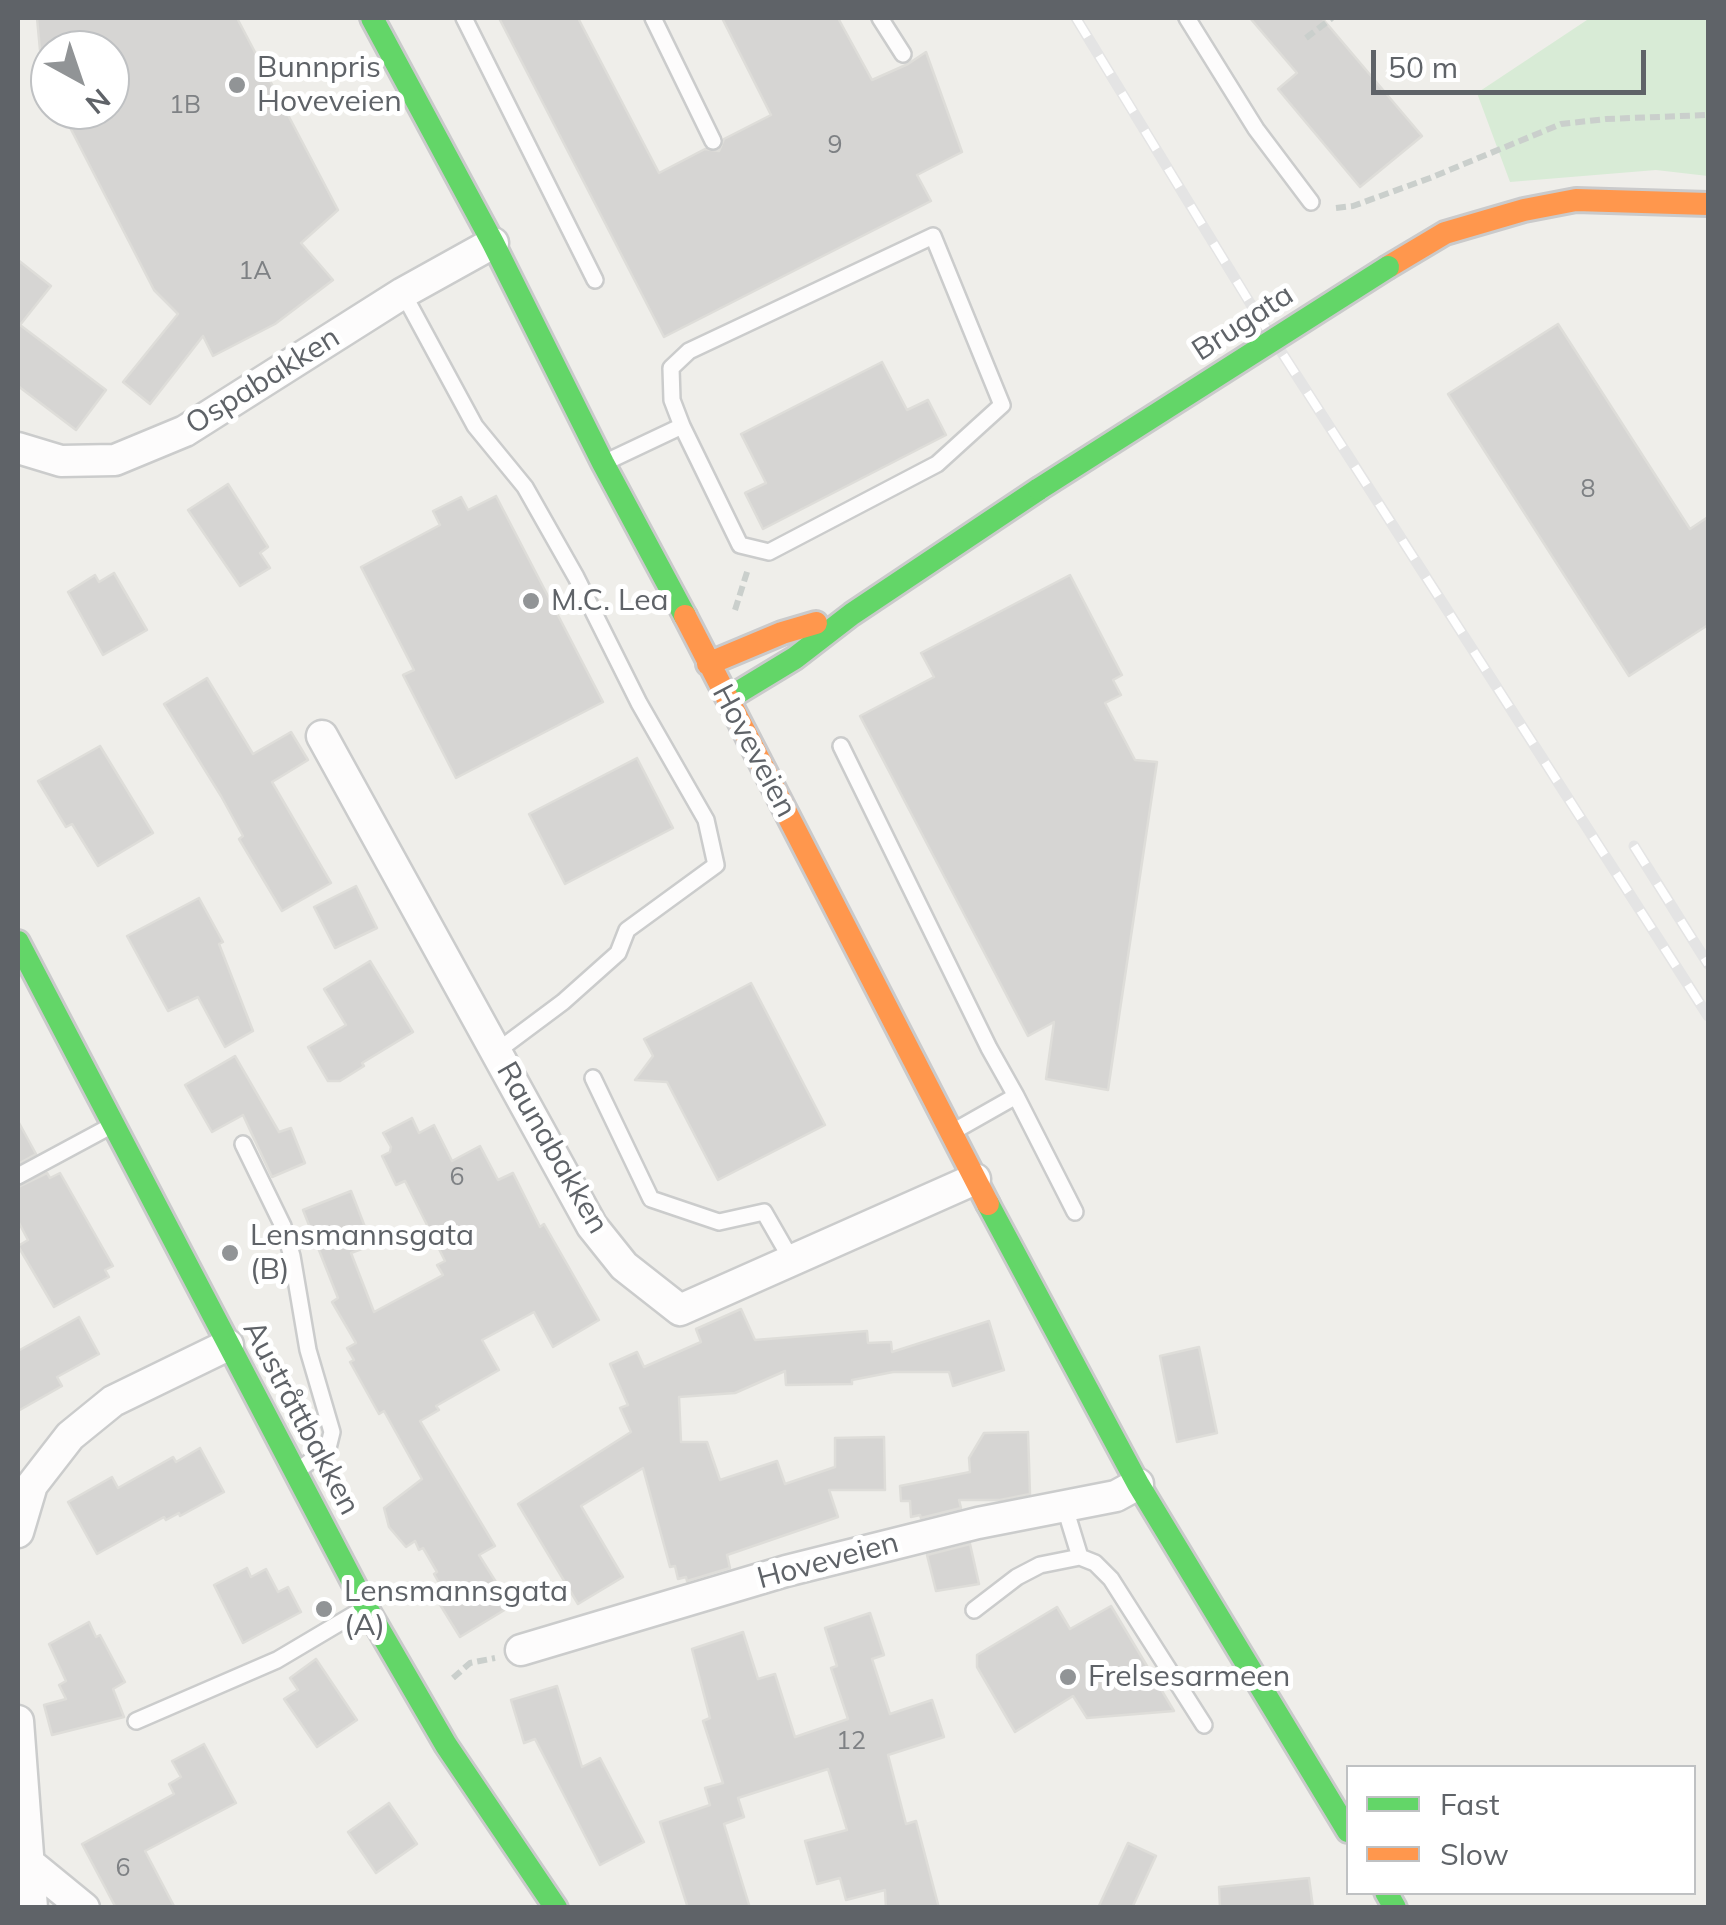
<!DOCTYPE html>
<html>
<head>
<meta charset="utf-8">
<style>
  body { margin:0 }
  #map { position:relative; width:1726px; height:1925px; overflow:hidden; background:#efeeea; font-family:Mulish,sans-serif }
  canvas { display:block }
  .frame { position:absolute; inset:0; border:20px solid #5f6368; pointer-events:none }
  .legend { position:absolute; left:1346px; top:1765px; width:350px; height:130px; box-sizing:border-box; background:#fff; border:2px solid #bfc1c3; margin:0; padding:12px 18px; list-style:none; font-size:30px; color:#5f6368 }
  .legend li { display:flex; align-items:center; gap:20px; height:50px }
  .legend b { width:50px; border:2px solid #bfc1c3 }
  .north { position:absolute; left:30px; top:30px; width:100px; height:100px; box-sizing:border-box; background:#fff; border:2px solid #bfc1c3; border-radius:50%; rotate:140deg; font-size:28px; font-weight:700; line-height:40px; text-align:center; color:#5f6368 }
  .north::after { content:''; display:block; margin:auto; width:35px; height:45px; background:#919496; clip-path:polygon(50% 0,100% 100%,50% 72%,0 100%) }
  .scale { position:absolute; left:1371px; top:50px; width:275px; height:45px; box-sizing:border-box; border:5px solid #5f6368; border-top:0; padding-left:12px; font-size:30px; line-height:35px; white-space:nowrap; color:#5f6368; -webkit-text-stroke:8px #fff; paint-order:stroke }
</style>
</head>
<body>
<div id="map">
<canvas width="1726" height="1925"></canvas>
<div class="frame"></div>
<ul class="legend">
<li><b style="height:12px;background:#63d668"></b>Fast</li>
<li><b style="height:12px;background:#ff974d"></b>Slow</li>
</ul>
<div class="north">N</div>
<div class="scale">50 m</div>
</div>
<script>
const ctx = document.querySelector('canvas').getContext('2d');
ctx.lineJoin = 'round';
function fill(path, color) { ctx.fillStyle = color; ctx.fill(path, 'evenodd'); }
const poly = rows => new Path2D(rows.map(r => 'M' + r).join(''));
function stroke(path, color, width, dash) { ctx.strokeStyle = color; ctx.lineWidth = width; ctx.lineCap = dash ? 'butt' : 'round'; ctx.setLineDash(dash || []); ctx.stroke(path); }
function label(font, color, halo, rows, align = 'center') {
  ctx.font = font + ' Mulish,sans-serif'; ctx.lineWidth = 10; ctx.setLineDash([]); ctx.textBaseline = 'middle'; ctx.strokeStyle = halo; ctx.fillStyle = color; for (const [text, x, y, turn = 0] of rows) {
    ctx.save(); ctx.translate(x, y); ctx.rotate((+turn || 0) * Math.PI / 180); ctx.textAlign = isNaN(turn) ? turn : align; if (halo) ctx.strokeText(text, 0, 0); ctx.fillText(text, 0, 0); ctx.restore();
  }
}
fill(poly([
  [1590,18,1708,18,1708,176,1656,170,1510,182,1477,93]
]), '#d8ebd6');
const building = poly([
  [37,18,237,18,338,210,301,243,333,280,275,324,213,356,203,336,150,404,123,382,178,314,154,290,61,110,110,110,110,50,40,50,37,18],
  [499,18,578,18,659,173,705,149,719,151,724,139,771,115,722,18,838,18,872,80,908,64,926,52,962,152,917,175,931,201,664,337,499,18],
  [1250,18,1322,18,1422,136,1360,187,1278,89,1297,73,1250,18],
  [18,260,51,286,20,325,106,390,76,430,18,386,18,260],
  [1558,324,1690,529,1708,517,1708,625,1629,676,1448,394,1558,324],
  [882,362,907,410,928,400,946,435,763,529,745,493,766,483,741,434,882,362],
  [228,484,268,547,260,553,270,568,240,586,188,510,228,484],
  [496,496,603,702,456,778,403,675,414,670,361,567,440,525,433,511,461,497,468,510,496,496],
  [114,573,147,630,103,655,68,592,95,575,99,582,114,573],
  [1070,575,1122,675,1113,680,1121,695,1105,703,1135,760,1157,762,1108,1090,1046,1079,1054,1022,1028,1036,860,716,934,677,921,653,1070,575],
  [207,678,253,754,291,732,308,760,272,782,331,883,282,911,239,839,243,836,221,796,164,704,207,678],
  [100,746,153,833,98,866,72,824,66,827,38,781,100,746],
  [637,758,673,828,565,884,529,814,637,758],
  [356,886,377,928,335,948,314,907,356,886],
  [199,898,223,942,219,944,253,1031,225,1047,198,997,168,1011,127,936,199,898],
  [370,961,413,1032,362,1063,364,1066,340,1081,328,1081,308,1047,346,1025,324,989,370,961],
  [751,983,825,1125,718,1180,667,1082,635,1080,653,1056,644,1039,751,983],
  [235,1056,279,1132,291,1128,305,1163,272,1177,243,1115,212,1132,185,1085,235,1056],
  [412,1118,419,1133,434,1125,452,1161,480,1146,498,1180,513,1173,540,1227,544,1224,599,1320,553,1347,534,1312,482,1340,499,1370,436,1406,439,1410,420,1421,495,1546,479,1555,511,1606,460,1637,434,1595,443,1590,434,1574,437,1572,423,1548,419,1550,415,1541,406,1547,389,1527,384,1508,422,1479,384,1411,379,1414,350,1362,354,1360,347,1348,356,1343,332,1302,338,1298,303,1210,351,1191,372,1245,351,1253,374,1312,443,1275,437,1265,445,1261,405,1181,396,1185,382,1156,390,1152,391,1147,383,1133,412,1118],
  [18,1121,36,1154,18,1164,18,1121],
  [47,1173,50,1178,60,1173,113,1266,105,1270,109,1277,54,1307,18,1246,28,1240,18,1221,18,1187,47,1173],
  [741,1309,755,1340,867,1331,868,1343,891,1342,892,1352,989,1321,1004,1370,953,1386,949,1372,893,1372,852,1380,852,1384,786,1385,785,1371,735,1393,679,1397,681,1442,707,1442,720,1480,777,1461,785,1484,835,1467,835,1438,884,1437,885,1490,829,1490,838,1517,727,1555,730,1568,687,1581,686,1577,678,1579,675,1566,670,1567,643,1468,581,1506,623,1577,578,1604,518,1504,631,1432,620,1408,628,1405,610,1364,637,1352,644,1367,701,1342,696,1329,741,1309],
  [79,1317,99,1354,57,1377,62,1386,18,1411,18,1351,79,1317],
  [1199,1347,1217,1433,1177,1442,1160,1356,1199,1347],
  [1028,1432,1030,1494,1000,1500,959,1500,961,1508,921,1518,920,1515,911,1517,910,1501,901,1501,900,1486,970,1472,969,1458,984,1433,1028,1432],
  [200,1448,224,1492,180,1516,179,1513,166,1520,164,1517,97,1554,68,1502,112,1477,118,1488,173,1457,176,1462,200,1448],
  [970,1544,979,1584,936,1591,927,1555,970,1544],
  [247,1568,251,1577,266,1569,278,1592,288,1587,301,1612,243,1643,214,1585,247,1568],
  [1111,1606,1174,1711,1087,1718,1073,1696,1015,1732,977,1667,977,1655,1057,1607,1070,1629,1111,1606],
  [870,1613,884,1655,872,1659,890,1714,932,1700,944,1737,888,1755,906,1824,916,1821,939,1908,886,1908,885,1890,846,1900,840,1878,817,1884,805,1841,847,1830,828,1769,738,1798,744,1817,724,1824,750,1908,688,1908,660,1822,710,1805,705,1788,723,1783,703,1721,710,1718,692,1649,743,1632,758,1679,775,1674,795,1737,848,1719,831,1668,837,1666,825,1628,870,1613],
  [89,1622,96,1637,100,1635,125,1682,113,1689,124,1717,52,1735,44,1705,66,1699,59,1685,66,1681,49,1644,89,1622],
  [316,1659,357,1720,317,1747,284,1699,298,1690,290,1678,316,1659],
  [557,1686,582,1767,600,1758,644,1842,600,1865,535,1739,524,1743,511,1700,557,1686],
  [204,1744,236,1803,145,1851,175,1908,116,1908,82,1844,174,1794,169,1784,181,1777,172,1761,204,1744],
  [389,1803,417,1844,376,1873,348,1832,389,1803],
  [1128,1843,1156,1856,1132,1908,1098,1908,1128,1843],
  [1309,1878,1313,1908,1220,1908,1219,1887,1309,1878]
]);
fill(building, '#d6d5d3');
stroke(building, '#deddd9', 2.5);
const lane = poly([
  [464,18,595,280],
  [653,18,713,141],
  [880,18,903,54],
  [1187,18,1256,129,1311,202],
  [403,293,475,426,525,487,576,577,639,703,706,820,716,865,627,930,618,953,563,1002,496,1052],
  [608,461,682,426,740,545,769,552,937,464,1002,405,933,236,689,351,671,368,672,400,682,426],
  [841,746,989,1048,1016,1096,956,1130],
  [593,1078,651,1199,719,1222,764,1212,791,1259],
  [1016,1096,1075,1212],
  [243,1144,283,1226,292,1256,308,1350,332,1432,328,1448,300,1469],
  [18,1176,109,1127],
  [1080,1557,1095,1563,1111,1579,1204,1725],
  [974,1610,1017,1577,1040,1565,1080,1557,1065,1508],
  [136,1721,277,1660,363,1609]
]);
const street = poly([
  [18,448,61,461,115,460,185,431,403,293,493,243],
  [322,736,592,1226,624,1266,680,1310,975,1179],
  [18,1532,32,1485,70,1436,113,1401,228,1345],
  [521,1650,786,1571,978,1523,1116,1496,1138,1484],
  [18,1721,32,1908],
  [29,1863,84,1908]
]);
const fast = poly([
  [372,18,493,243,603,463,685,616],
  [729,698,795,658,852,614,1039,489],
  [18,942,366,1607,446,1745,556,1908],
  [988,1204,1138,1484,1348,1831],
  [1386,1892,1395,1908]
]);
const slow = poly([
  [1388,267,1445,233,1524,210,1576,200,1708,204],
  [685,616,988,1204],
  [708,664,782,633,816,623]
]);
stroke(lane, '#cbcccc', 20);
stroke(street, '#cbcccc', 35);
stroke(fast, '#cacacb', 28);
stroke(slow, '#cacacb', 28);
stroke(poly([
  [1306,38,1332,18],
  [1336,208,1353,206,1430,178,1561,124,1606,119,1708,115],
  [735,610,748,569],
  [453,1678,470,1663,495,1658]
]), '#cacfcc', 6, [10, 5]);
stroke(lane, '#fdfcfc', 15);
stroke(street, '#fdfcfc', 30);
stroke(fast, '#63d668', 22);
stroke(slow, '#ff974d', 22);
const rail = poly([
  [1076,18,1250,303,1708,1016],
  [1634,846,1708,964]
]);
stroke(rail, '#e4e4e4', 11);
stroke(rail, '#fff', 8, [22]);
const fastBridge = poly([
  [1039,489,1388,267]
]);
stroke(fastBridge, '#cacacb', 28, []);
stroke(fastBridge, '#63d668', 22);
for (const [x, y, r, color] of [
  [237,85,10,"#919496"],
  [531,601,10,"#919496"],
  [230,1253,10,"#919496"],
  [324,1609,10,"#919496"],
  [1068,1677,10,"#919496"]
]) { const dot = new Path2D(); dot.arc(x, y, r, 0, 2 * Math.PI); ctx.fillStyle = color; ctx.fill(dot); stroke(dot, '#fff', 4); }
label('25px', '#7e8184', null, [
  ["1B",185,105],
  ["9",835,145],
  ["1A",255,271],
  ["8",1588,489],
  ["6",457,1177],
  ["12",851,1741],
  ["6",123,1868]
]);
label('30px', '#5f6368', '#fff', [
  ["Bunnpris",257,68],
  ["Hoveveien",257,102],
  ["M.C. Lea",551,601],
  ["Lensmannsgata",250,1236],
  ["(B)",250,1270],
  ["Lensmannsgata",344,1592],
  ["(A)",344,1626],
  ["Frelsesarmeen",1088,1677]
], 'left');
label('30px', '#5f6368', '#fff', [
  ["Brugata",1243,323,-33],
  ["Ospabakken",263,381,-32],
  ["Hoveveien",754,751,62],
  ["Raunabakken",552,1148,60],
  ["Austråttbakken",301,1418,62],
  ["Hoveveien",828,1561,-15]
]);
</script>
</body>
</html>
